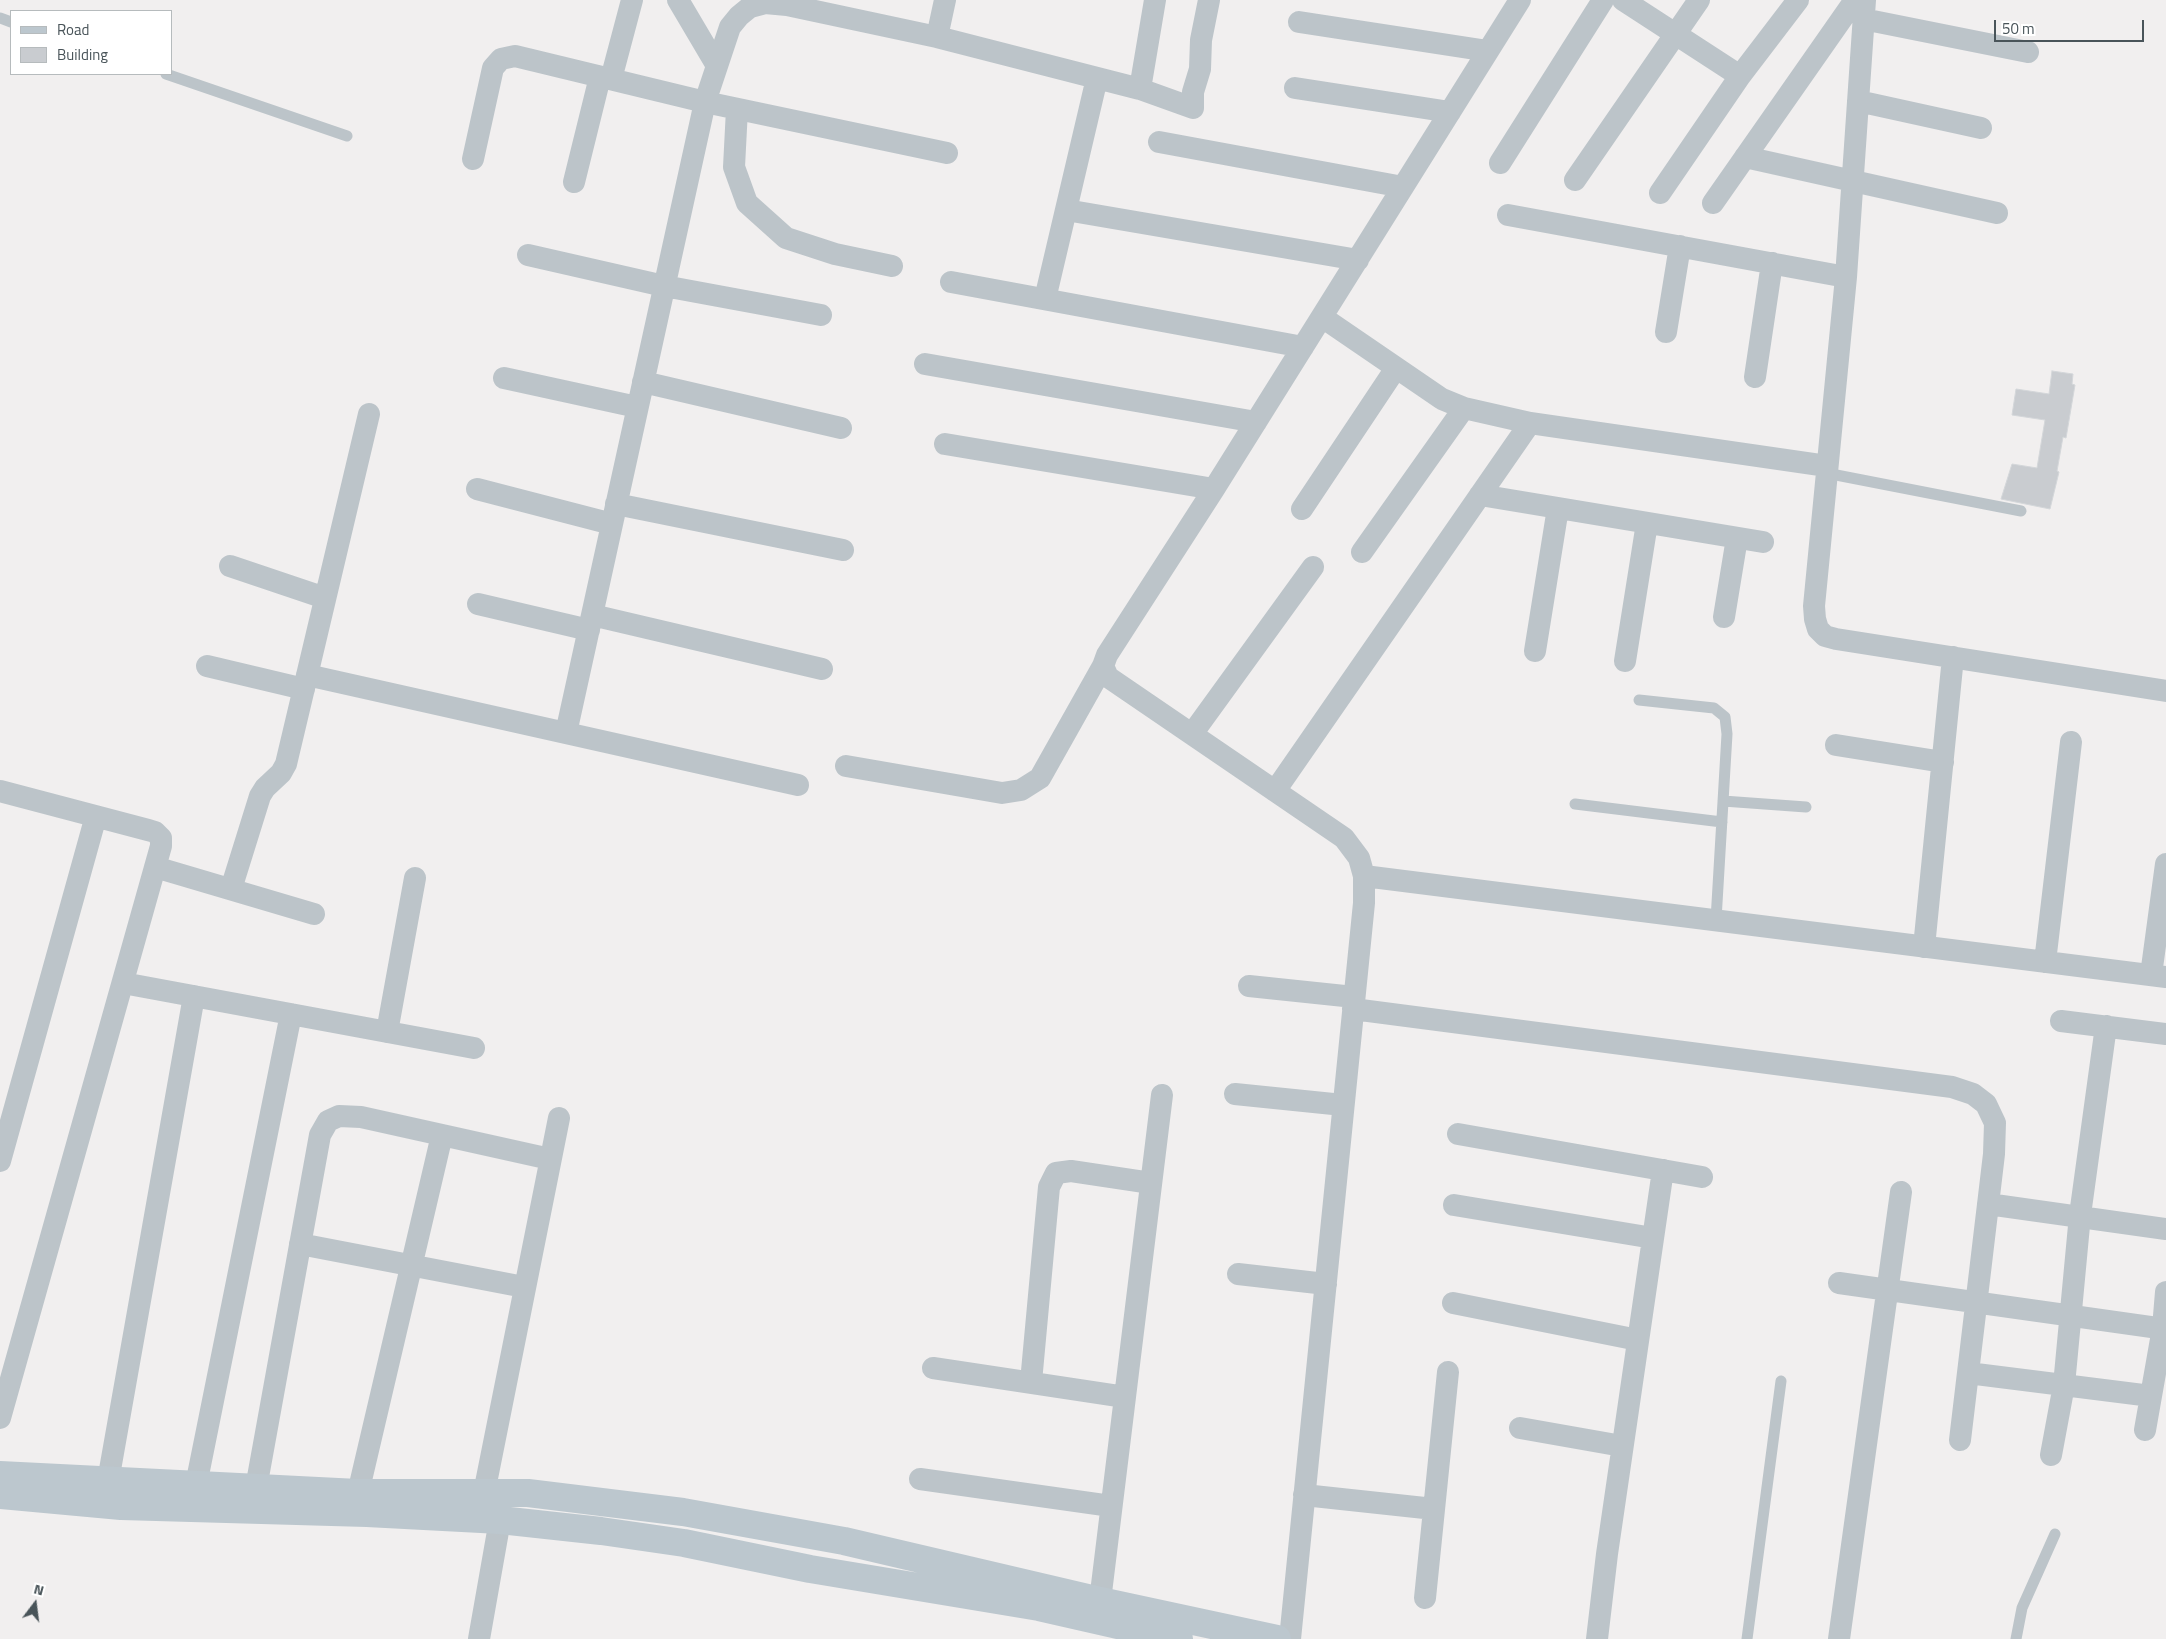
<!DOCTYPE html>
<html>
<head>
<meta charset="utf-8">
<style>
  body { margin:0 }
  #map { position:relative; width:2166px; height:1639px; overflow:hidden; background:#f1efef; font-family:"Titillium Web",sans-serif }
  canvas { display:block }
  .legend { position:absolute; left:10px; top:10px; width:162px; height:65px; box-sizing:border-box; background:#fff; border:1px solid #b6bbbd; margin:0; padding:6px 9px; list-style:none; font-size:15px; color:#495459 }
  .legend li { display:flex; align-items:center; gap:10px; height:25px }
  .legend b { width:25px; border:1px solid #b6bbbd }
  .north { position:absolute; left:10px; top:1579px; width:50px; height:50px; -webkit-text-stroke:4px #fff; paint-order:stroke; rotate:15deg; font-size:14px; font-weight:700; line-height:20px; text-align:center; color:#495459 }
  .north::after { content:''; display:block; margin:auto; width:18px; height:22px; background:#495459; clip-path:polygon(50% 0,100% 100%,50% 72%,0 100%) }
  .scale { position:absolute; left:1994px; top:20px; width:150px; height:22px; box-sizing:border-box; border:2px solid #495459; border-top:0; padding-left:6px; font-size:15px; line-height:18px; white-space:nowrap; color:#495459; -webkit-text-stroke:4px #fff; paint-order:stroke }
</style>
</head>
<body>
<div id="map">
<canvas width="2166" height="1639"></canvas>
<ul class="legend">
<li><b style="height:6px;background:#bcc7ce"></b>Road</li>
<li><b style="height:14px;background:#c9ccd0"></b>Building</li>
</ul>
<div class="north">N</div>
<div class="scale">50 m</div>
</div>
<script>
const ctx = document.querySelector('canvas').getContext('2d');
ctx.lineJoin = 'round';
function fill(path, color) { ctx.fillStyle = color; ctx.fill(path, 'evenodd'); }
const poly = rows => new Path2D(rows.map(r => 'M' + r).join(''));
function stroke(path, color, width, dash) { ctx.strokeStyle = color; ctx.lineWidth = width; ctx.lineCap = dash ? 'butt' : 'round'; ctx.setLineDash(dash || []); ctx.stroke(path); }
const building = poly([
  [2052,371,2073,374,2072,384,2075,385,2066,438,2063,437,2057,471,2059,472,2050,509,2001,499,2012,464,2037,468,2045,420,2012,415,2016,389,2049,394,2052,371]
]);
fill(building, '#c9ccd0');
stroke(building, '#d3d6d9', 1);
stroke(poly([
  [0,18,11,22],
  [166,74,347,136],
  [1826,473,2021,511],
  [1639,700,1714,708,1725,717,1727,734,1716,920],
  [1723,801,1806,807],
  [1575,804,1722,822],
  [1747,1639,1781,1381],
  [2016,1639,2022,1608,2055,1534]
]), '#bcc4c9', 11);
stroke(poly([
  [678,0,717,66],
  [1623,0,1740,76],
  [1865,0,1846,277,1814,606,1815,619,1818,629,1825,636,1836,639,2166,691],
  [1863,19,2028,52],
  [1299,22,1488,51],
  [937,37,945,0],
  [611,79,632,0],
  [1295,88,1450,112],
  [1140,89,1155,0],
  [1858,101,1981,128],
  [737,109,734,167,747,203,786,238,835,254,892,266],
  [1159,142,1403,187],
  [1745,157,1997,213],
  [473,159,493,68,501,59,515,56,705,102,947,153],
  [1500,163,1603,0],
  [1575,180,1699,0],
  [574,182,600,77],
  [1660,193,1740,76,1798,0],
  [1713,203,1855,0],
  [1066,210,1358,260],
  [1508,215,1846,277],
  [528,255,664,286,821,315],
  [951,282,1303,347],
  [1045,299,1097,78],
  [1322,317,1442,399,1464,408,1530,423,1827,466],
  [1666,332,1680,246],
  [925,364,1256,422],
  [1755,377,1772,263],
  [504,378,637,407],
  [643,382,841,428],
  [945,444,1214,489],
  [477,489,612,524],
  [1480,495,1763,542],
  [616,504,843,550],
  [1302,509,1396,368],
  [1362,552,1464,408],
  [230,566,325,598],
  [478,604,589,630],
  [592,615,822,669],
  [1724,617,1737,538],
  [1535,651,1558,508],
  [1625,661,1647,523],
  [207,666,304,689],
  [307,675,798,785],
  [566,733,705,102,730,27,739,16,750,7,765,3,787,5,937,37,1140,89,1193,108,1193,92,1200,69,1201,40,1209,0],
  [1192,734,1313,567],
  [1836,745,1943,762],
  [846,766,1002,793,1021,790,1040,778,1103,666],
  [0,791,148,830,155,832,161,838,161,846,0,1418],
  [1275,791,1530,423],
  [155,867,314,914],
  [1364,876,2166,977],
  [231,889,260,796,265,788,281,773,286,764,369,414],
  [1924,947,1953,657],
  [2045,962,2071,742],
  [2151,975,2166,864],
  [123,983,474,1048],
  [1249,986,1354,997],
  [1353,1009,1952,1087,1973,1094,1986,1104,1995,1123,1994,1154,1960,1440],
  [2061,1021,2166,1034],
  [387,1032,415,878],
  [1235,1094,1343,1105],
  [1458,1134,1702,1177],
  [0,1161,96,816],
  [1988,1204,2166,1229],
  [1454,1205,1653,1238],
  [300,1244,524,1287],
  [1238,1274,1326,1284],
  [1839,1283,2166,1329],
  [1453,1303,1638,1340],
  [933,1368,1125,1397],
  [1968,1373,2151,1396],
  [1031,1382,1049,1187,1056,1173,1071,1171,1151,1183],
  [1520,1428,1622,1446],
  [2145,1430,2163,1328,2166,1292],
  [2051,1455,2064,1385,2080,1215,2106,1026],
  [920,1479,1111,1506],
  [108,1481,194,996],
  [196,1485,291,1014],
  [256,1488,320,1135,328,1121,339,1116,361,1117,550,1159],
  [358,1493,442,1135],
  [1304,1495,1434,1509],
  [481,1508,559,1118],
  [1425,1598,1448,1372],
  [1096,1617,1100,1601,1162,1095],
  [479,1639,500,1520],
  [1290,1639,1364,903,1364,876,1359,858,1344,838,1108,677,1103,666,1107,655,1214,489,1520,0],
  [1597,1639,1607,1554,1663,1170],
  [1839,1639,1901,1192]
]), '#bcc4c9', 22);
stroke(poly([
  [0,1475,358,1493,528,1493,683,1512,844,1541,1100,1601,1277,1639],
  [0,1495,121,1506,367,1513,500,1520,601,1531,684,1543,810,1569,1039,1607,1179,1639]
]), '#bcc7ce', 28);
</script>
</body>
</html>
